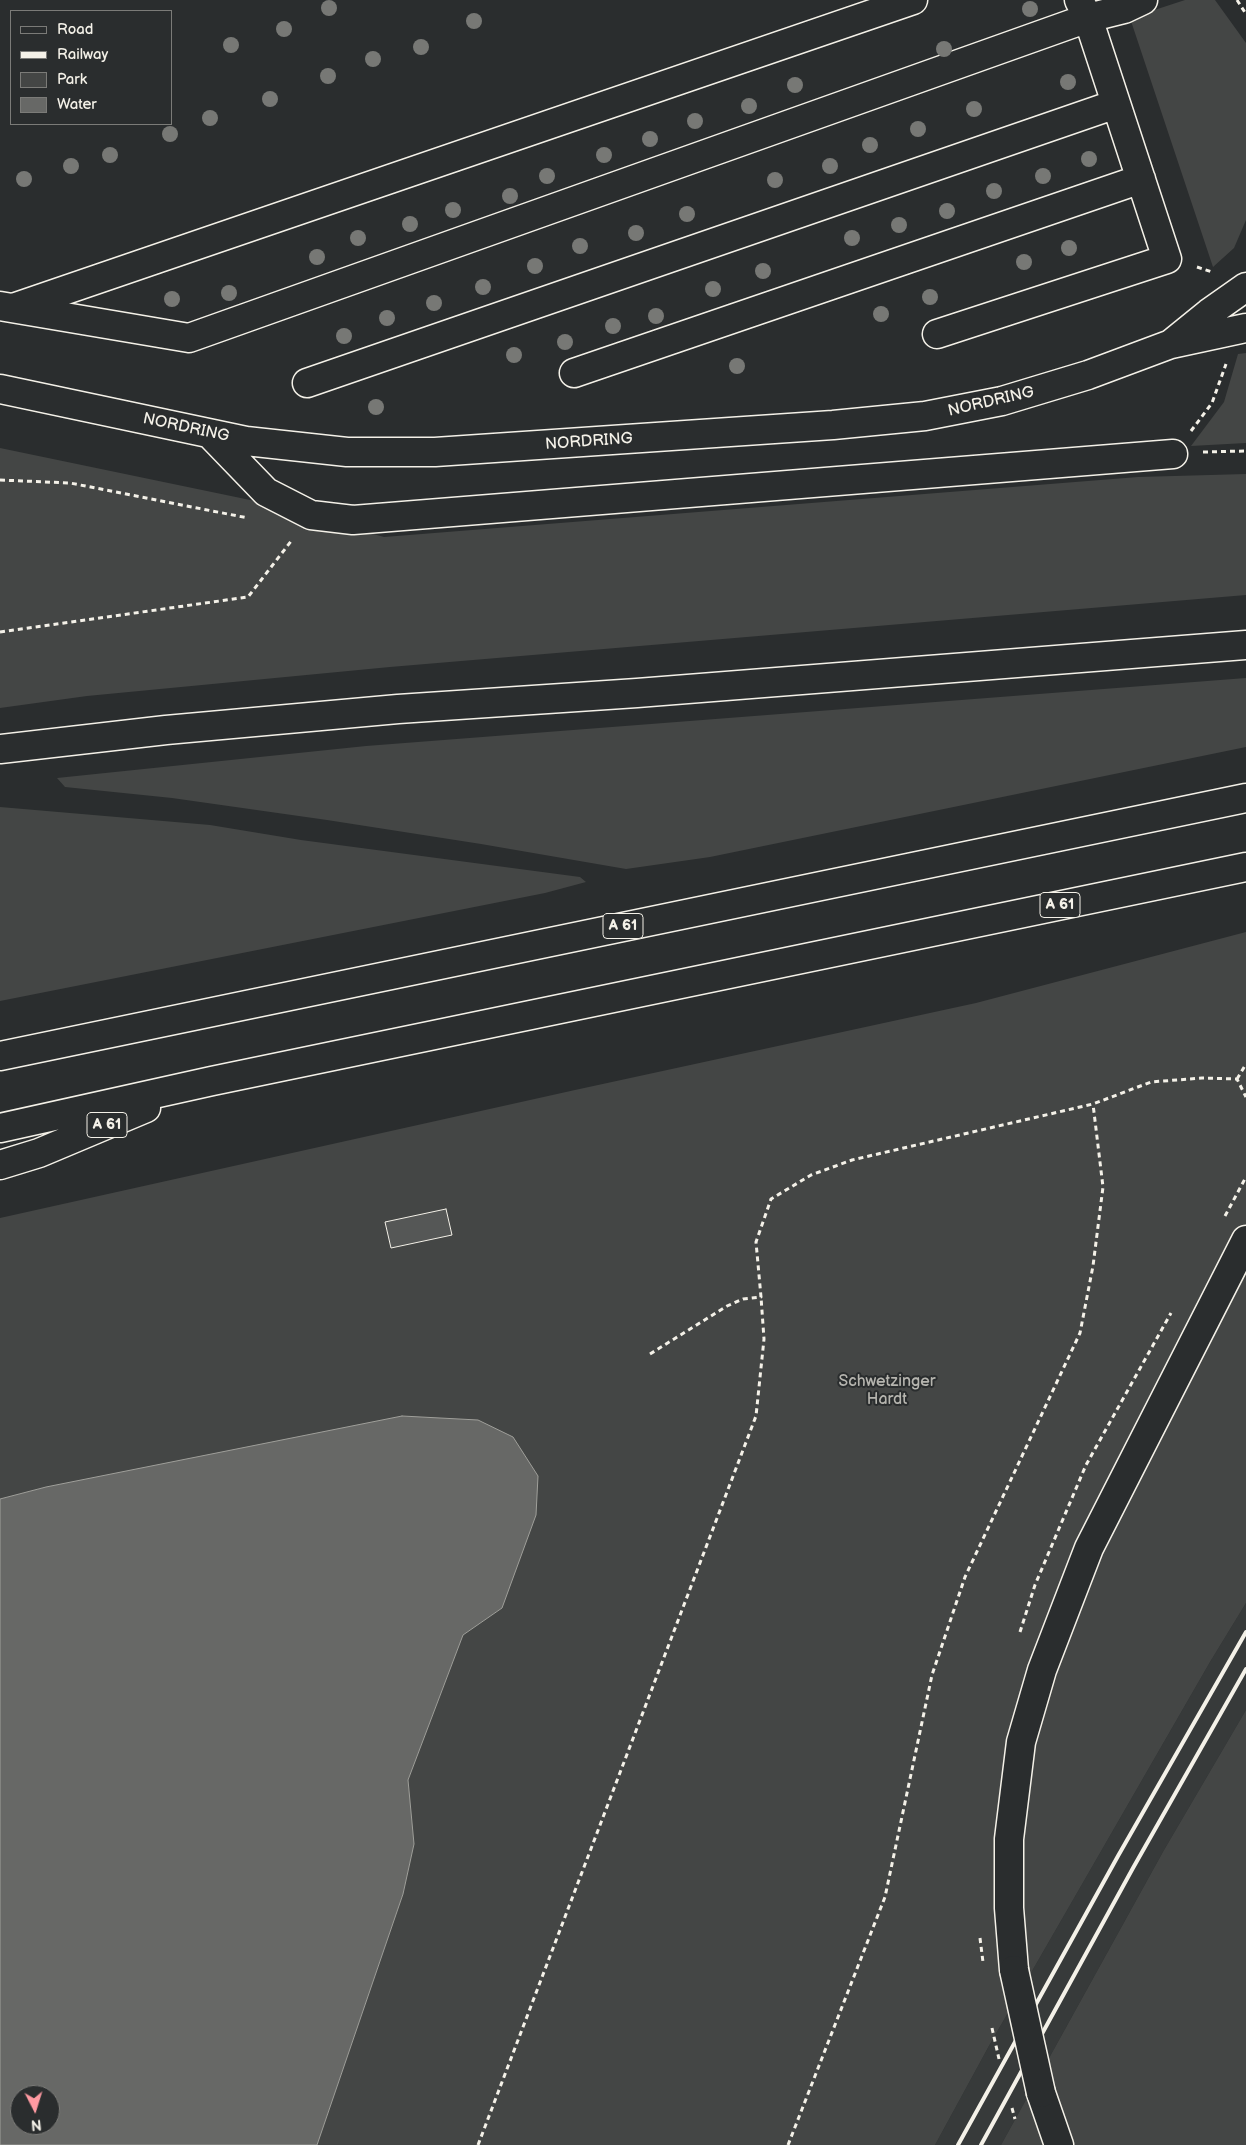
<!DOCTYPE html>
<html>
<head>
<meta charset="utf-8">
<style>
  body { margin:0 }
  #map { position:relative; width:1246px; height:2145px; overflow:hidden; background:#2a2d2e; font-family:"Balsamiq Sans",sans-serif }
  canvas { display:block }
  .legend { position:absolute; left:10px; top:10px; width:162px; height:115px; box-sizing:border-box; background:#2a2d2e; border:1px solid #7b7b78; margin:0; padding:6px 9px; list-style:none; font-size:15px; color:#f4f1e8 }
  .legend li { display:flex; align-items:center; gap:10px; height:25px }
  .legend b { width:25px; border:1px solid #7b7b78 }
  .north { position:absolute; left:10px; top:2085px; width:50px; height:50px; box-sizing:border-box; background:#2a2d2e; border:1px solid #7b7b78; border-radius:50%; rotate:175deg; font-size:14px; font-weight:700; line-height:20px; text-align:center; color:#f4f1e8 }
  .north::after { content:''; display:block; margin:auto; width:18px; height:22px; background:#ff9aa2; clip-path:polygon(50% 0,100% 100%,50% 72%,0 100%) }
</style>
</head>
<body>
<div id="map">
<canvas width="1246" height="2145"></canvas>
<ul class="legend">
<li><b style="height:6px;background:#2a2d2e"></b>Road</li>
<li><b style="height:6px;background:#f4f1e8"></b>Railway</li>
<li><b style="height:14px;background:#444645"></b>Park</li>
<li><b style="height:14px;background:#676866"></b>Water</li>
</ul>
<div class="north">N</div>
</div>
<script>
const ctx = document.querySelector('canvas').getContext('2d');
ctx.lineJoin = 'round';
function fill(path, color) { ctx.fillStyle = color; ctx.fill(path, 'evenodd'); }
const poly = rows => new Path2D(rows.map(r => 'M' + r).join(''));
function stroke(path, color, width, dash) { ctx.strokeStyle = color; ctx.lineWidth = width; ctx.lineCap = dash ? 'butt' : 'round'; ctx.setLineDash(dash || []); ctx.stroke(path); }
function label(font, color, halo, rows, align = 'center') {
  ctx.font = font + ' "Balsamiq Sans",sans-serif'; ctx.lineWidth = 4; ctx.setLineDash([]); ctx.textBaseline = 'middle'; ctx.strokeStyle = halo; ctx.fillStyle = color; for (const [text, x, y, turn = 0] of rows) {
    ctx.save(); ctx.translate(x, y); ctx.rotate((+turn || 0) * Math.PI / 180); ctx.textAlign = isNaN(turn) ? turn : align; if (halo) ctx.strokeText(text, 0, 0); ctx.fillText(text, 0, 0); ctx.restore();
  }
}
fill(poly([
  [1246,1603,1246,1710,1164,1850,1001,2145,935,2145,990,2044,1210,1662]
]), '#373a3a');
fill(poly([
  [1185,0,1215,0,1246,43,1246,220,1234,248,1213,267,1130,18],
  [1246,353,1246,443,1191,446,1224,402,1238,354],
  [0,448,255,501,384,537,1138,477,1246,474,1246,595,390,667,87,696,0,708],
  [1246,678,1246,747,710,857,626,869,481,844,327,820,172,798,65,787,57,778,366,746],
  [0,807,210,825,301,840,580,877,586,882,545,893,0,1001],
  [1246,932,1246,1603,1210,1662,990,2044,935,2145,317,2145,403,1894,414,1844,408,1780,463,1635,502,1608,46,1487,0,1499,0,1218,575,1090,976,1003],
  [1246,1710,1246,2145,1001,2145,1164,1850]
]), '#444645');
const water = poly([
  [402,1416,478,1420,513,1437,538,1476,536,1515,502,1608,463,1635,408,1780,414,1844,403,1894,317,2145,0,2145,0,1499,46,1487,402,1416],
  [20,2095,50,2095,50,2125,20,2125,20,2095]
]);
fill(water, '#676866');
stroke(water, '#9f9f9a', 1);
const building = poly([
  [446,1209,452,1235,391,1248,385,1222,446,1209]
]);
fill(building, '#555756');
stroke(building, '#f4f1e8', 1);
const minor = poly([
  [0,306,189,338,1088,18,1124,9,1143,0],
  [16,307,913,0],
  [937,334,1167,259,1088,18,1079,0],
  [1172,343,1209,313,1246,287],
  [574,373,1141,179],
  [307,383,1116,104],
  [0,389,246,441,347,452,435,452,833,425,925,416,1002,401,1088,375,1171,344,1246,328],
  [210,434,266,492,311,515,353,520,1173,454]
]);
const major = poly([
  [1014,1970,1009,1908,1009,1839,1021,1742,1042,1670,1089,1548,1246,1240],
  [1041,2093,1059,2145]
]);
const highway = poly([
  [0,749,166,730,398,709,637,693,1246,645],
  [0,1056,1246,798],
  [0,1128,212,1081,1246,867],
  [0,1165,39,1153,146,1108]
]);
stroke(minor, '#f4f1e8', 31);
stroke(major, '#f4f1e8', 31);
stroke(highway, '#f4f1e8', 31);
stroke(poly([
  [1237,0,1246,14],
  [1197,267,1212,272],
  [1191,431,1212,403,1226,364],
  [1203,452,1246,451],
  [0,480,70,483,248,518],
  [0,632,248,597,292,540],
  [1237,1079,1246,1064],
  [1225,1216,1246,1177],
  [650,1354,727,1306,743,1299,761,1297,756,1242,771,1199,811,1175,852,1160,1093,1104,1151,1082,1202,1078,1237,1079,1246,1097],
  [1020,1632,1035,1585,1086,1465,1171,1313],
  [478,2145,756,1416,764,1339,761,1297],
  [788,2145,885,1897,932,1675,965,1577,1080,1333,1093,1266,1103,1187,1093,1104]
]), '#f4f1e8', 3, [5, 4]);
stroke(minor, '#2a2d2e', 28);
stroke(major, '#2a2d2e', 28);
stroke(highway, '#2a2d2e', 28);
stroke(poly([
  [958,2145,1118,1856,1246,1632],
  [981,2145,1133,1868,1246,1669]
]), '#f4f1e8', 4);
const majorBridge = poly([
  [1014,1970,1041,2093]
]);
stroke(majorBridge, '#f4f1e8', 31, []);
stroke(poly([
  [980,1938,983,1962],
  [992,2028,999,2059],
  [1012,2108,1015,2119]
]), '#f4f1e8', 3, [5, 4]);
stroke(majorBridge, '#2a2d2e', 28);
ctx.fillStyle = '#777875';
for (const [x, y] of [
  [329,8],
  [1030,9],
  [474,21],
  [284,29],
  [231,45],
  [421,47],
  [944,49],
  [373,59],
  [328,76],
  [1068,82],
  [795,85],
  [270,99],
  [749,106],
  [974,109],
  [210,118],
  [695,121],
  [918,129],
  [170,134],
  [650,139],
  [870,145],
  [110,155],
  [604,155],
  [1089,159],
  [71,166],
  [830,166],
  [547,176],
  [1043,176],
  [24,179],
  [775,180],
  [994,191],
  [510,196],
  [453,210],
  [947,211],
  [687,214],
  [410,224],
  [899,225],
  [636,233],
  [358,238],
  [852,238],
  [580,246],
  [1069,248],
  [317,257],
  [1024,262],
  [535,266],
  [763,271],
  [483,287],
  [713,289],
  [229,293],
  [930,297],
  [172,299],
  [434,303],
  [881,314],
  [656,316],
  [387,318],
  [613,326],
  [344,336],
  [565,342],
  [514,355],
  [737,366],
  [376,407]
]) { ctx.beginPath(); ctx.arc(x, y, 8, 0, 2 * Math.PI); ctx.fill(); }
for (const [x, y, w] of [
  [1060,905,40],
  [623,926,40],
  [107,1125,40]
]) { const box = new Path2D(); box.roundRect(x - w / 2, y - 12.5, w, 25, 4); ctx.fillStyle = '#2a2d2e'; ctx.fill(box); stroke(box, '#f4f1e8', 1); }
label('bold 15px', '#f4f1e8', null, [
  ["A 61",1060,905],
  ["A 61",623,926],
  ["A 61",107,1125]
]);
label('16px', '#f4f1e8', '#2a2d2e', [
  ["NORDRING",991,402,-13],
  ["NORDRING",186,428,12],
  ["NORDRING",589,442,-4]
]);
label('16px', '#b6b5af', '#2a2d2e', [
  ["Schwetzinger",887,1382],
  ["Hardt",887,1400]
]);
</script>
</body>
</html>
